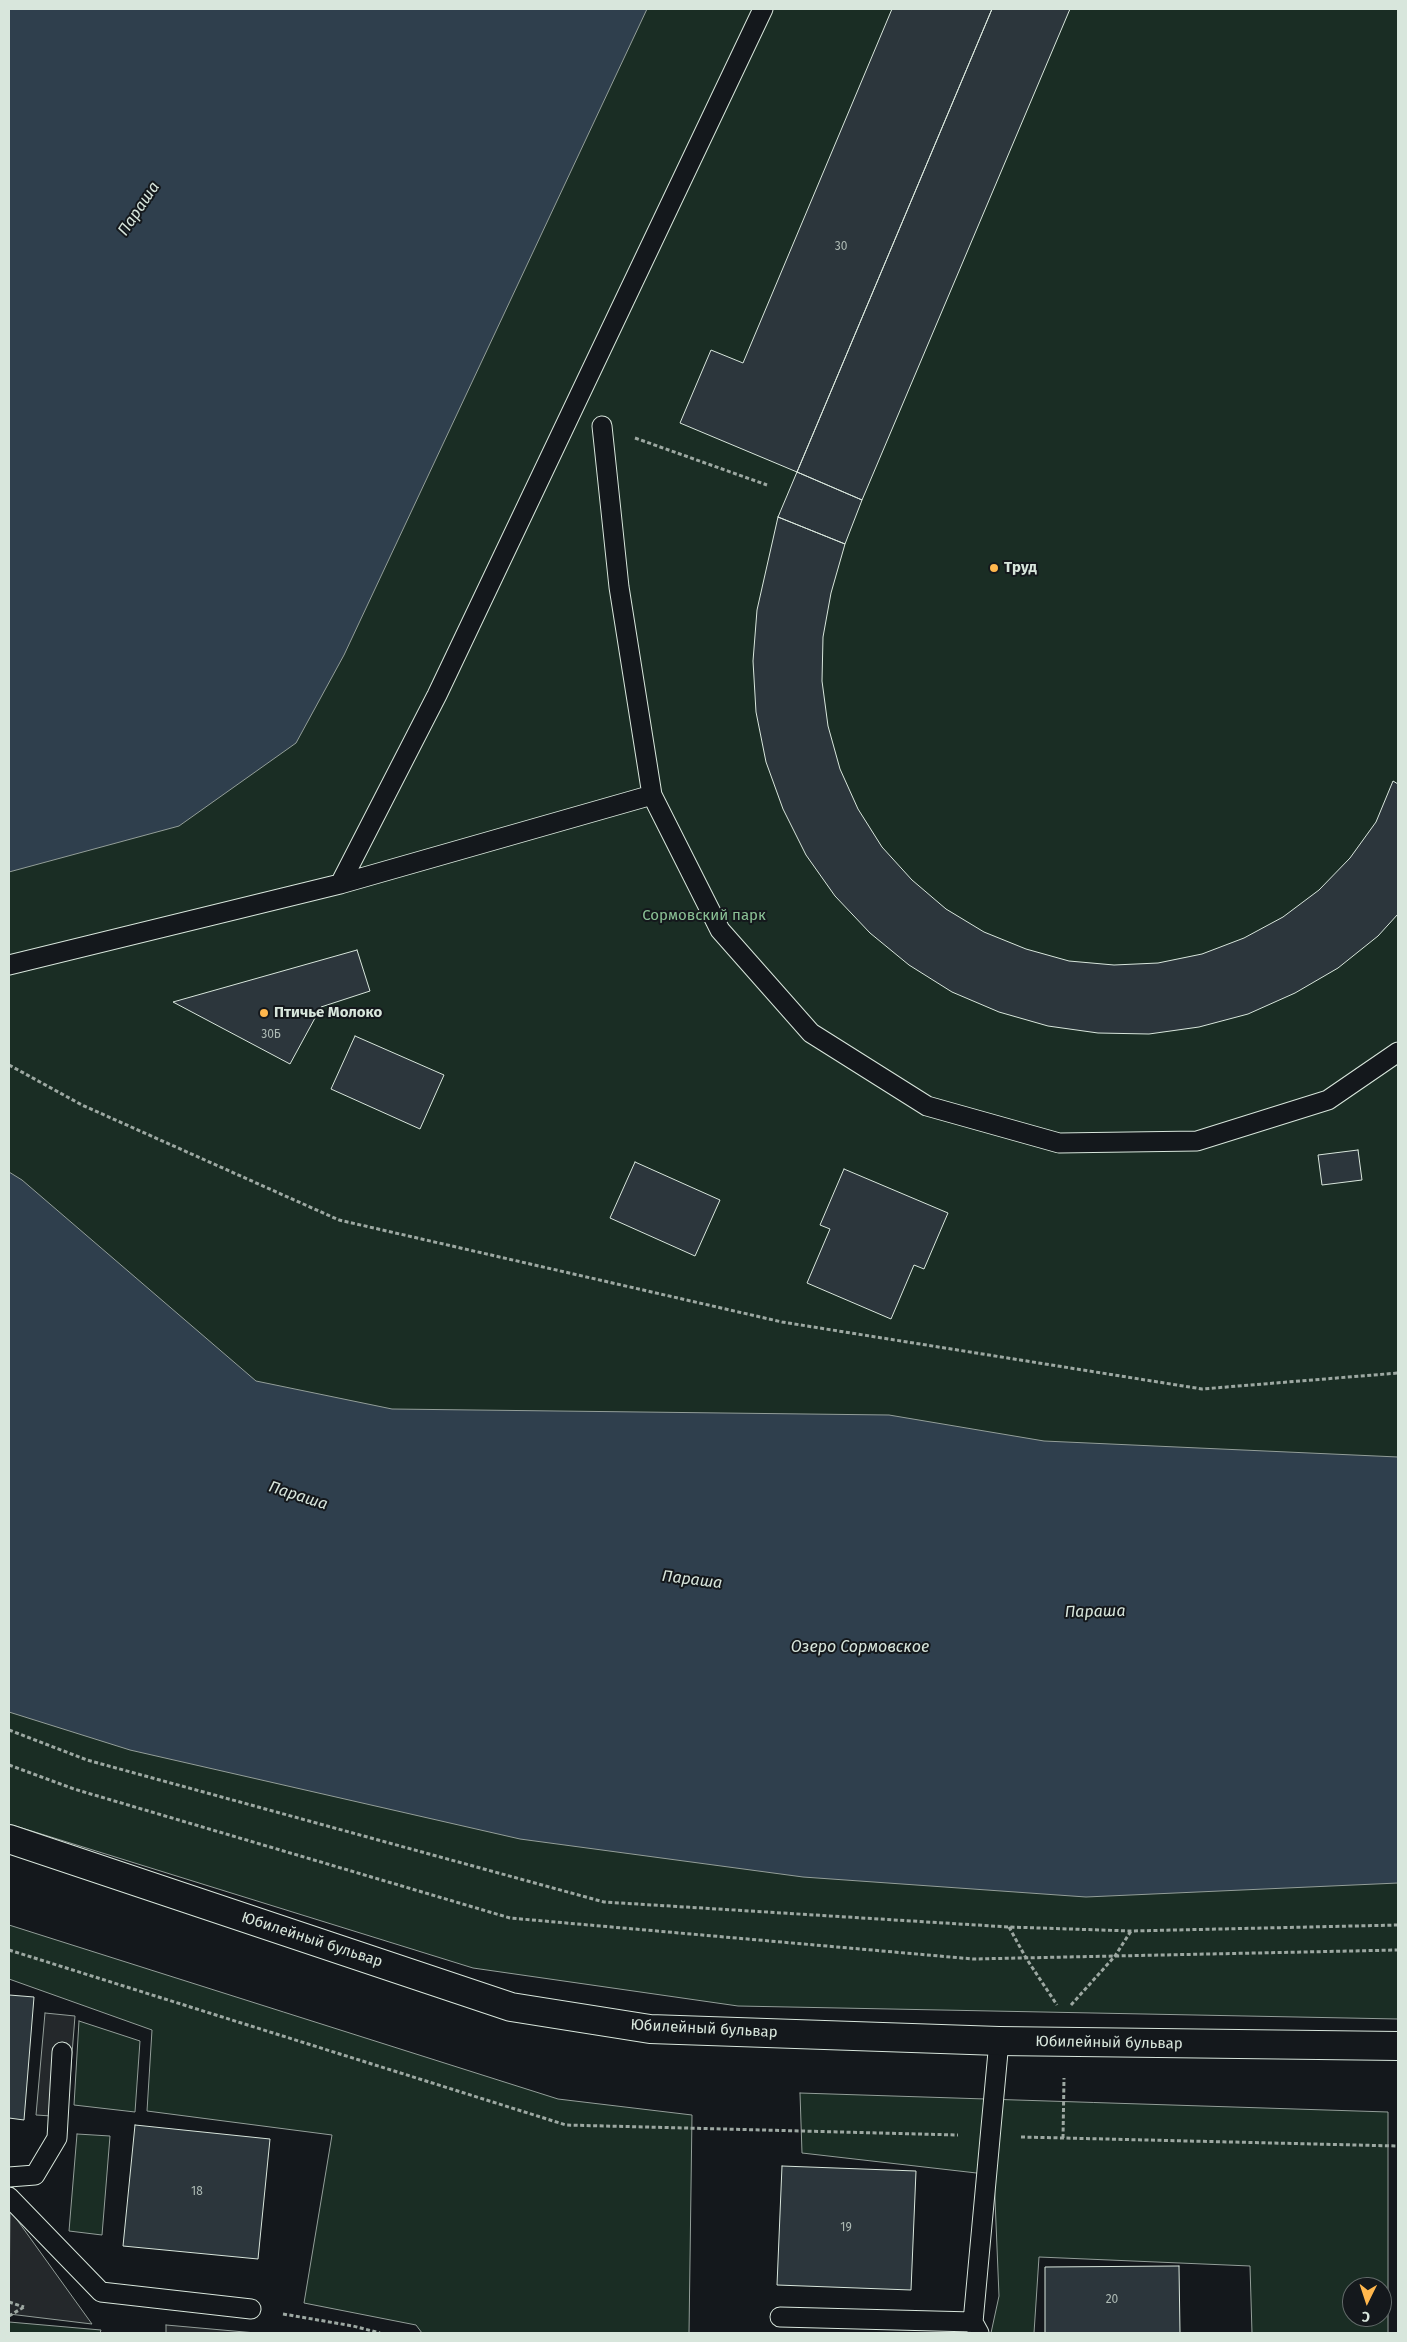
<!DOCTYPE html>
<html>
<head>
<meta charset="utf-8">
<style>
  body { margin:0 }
  #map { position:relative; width:1407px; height:2342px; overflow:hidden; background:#14181c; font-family:"Fira Sans",sans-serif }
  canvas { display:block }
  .frame { position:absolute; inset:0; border:10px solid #d8e6dc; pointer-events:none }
  .north { position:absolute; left:1342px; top:2277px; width:50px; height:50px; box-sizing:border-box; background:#14181c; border:1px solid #626a69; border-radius:50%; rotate:184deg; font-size:14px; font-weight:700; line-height:20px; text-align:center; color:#d8e6dc }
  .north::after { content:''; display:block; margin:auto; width:18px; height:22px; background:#ffb74d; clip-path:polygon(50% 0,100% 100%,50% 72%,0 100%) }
</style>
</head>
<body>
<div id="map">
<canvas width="1407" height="2342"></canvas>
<div class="frame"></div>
<div class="north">С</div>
</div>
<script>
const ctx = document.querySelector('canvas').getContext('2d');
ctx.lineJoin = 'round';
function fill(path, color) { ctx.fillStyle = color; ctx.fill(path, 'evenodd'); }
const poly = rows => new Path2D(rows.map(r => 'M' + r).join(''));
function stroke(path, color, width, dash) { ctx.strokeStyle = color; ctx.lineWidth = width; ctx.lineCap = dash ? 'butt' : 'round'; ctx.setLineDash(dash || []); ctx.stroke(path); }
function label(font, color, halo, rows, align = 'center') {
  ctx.font = font + ' "Fira Sans",sans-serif'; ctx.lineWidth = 4; ctx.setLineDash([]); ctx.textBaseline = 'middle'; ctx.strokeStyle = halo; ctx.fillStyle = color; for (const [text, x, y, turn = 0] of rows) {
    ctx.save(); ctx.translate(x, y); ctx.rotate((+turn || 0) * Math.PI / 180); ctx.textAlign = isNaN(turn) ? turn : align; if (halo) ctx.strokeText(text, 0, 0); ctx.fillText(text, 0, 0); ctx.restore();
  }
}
const green = poly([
  [9,9,1398,9,1398,2019,738,2006,473,1968,9,1824,9,9],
  [9,1925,558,2099,692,2115,689,2333,422,2333,416,2325,304,2303,332,2135,147,2111,152,2030,9,1979,9,1925],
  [79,2021,140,2041,135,2112,74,2105,79,2021],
  [800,2093,1388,2112,1388,2333,1252,2333,1250,2266,1039,2257,1034,2333,991,2333,999,2296,994,2175,802,2153,800,2093],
  [1352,2287,1382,2287,1382,2317,1352,2317,1352,2287],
  [77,2134,110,2136,102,2235,69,2231,77,2134],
  [9,2322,101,2330,100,2333,9,2333,9,2322]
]);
fill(green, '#1a2d24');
stroke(green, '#939e99', 1);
const parking = poly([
  [45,2013,75,2016,67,2117,36,2115,45,2013],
  [10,2210,92,2324,9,2314,10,2210],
  [166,2325,256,2333,166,2333,166,2325]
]);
fill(parking, '#24282b');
stroke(parking, '#939e99', 1);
const water = poly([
  [9,9,647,9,344,655,296,743,179,826,9,872,9,9],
  [9,1172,22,1180,256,1381,392,1409,889,1415,1044,1441,1398,1457,1398,1883,1086,1897,803,1877,520,1839,130,1750,9,1712,9,1172]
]);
fill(water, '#2f3f4d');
stroke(water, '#939e99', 1);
const building = poly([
  [892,9,992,9,797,472,680,423,711,350,743,363,892,9],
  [992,9,1070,9,862,500,797,472,992,9],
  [797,472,862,500,845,544,778,517,797,472],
  [778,517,845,544,831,593,823,637,822,681,828,726,840,769,858,809,882,847,912,880,946,909,984,932,1026,949,1069,961,1114,965,1158,963,1202,954,1244,938,1283,917,1319,890,1350,858,1376,822,1393,781,1398,784,1398,914,1378,936,1338,968,1295,993,1248,1014,1199,1027,1149,1034,1098,1033,1048,1026,999,1012,952,992,909,965,870,933,835,896,806,855,783,809,766,762,756,712,753,661,757,610,778,517],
  [357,950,370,991,321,1007,290,1064,173,1002,357,950],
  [355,1036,444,1075,420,1129,331,1089,355,1036],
  [1358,1150,1362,1180,1322,1185,1318,1155,1358,1150],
  [635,1162,720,1200,695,1256,610,1218,635,1162],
  [844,1169,948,1213,924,1269,914,1265,891,1319,807,1283,830,1229,820,1225,844,1169],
  [9,1995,34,1997,24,2120,9,2118,9,1995],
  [135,2125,270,2139,258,2259,123,2246,135,2125],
  [782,2166,916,2171,911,2290,777,2285,782,2166],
  [1179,2266,1180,2333,1045,2333,1045,2267,1179,2266]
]);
fill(building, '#2c363c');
stroke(building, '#d8e6dc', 1);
const lane = poly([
  [602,426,619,587,652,795,720,930,811,1033,927,1106,1059,1143,1197,1141,1328,1100,1398,1052],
  [340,884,652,795],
  [9,965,340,884,437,695,763,9],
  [9,2177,35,2175,57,2138,62,2052],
  [9,2197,101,2292,251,2309],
  [780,2317,973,2322],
  [979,2333,973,2322,999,2041]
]);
const secondary = poly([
  [9,1839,511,2007,650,2029,999,2041,1398,2046]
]);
stroke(lane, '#d8e6dc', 21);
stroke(secondary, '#d8e6dc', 30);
stroke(poly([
  [635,438,767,485],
  [9,1065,82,1105,339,1220,782,1322,1202,1389,1398,1373],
  [9,1730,87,1760,604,1902,1009,1927,1131,1931,1398,1925],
  [9,1765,74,1789,510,1918,973,1959,1398,1950],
  [1009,1927,1026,1958,1057,2005],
  [9,1950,566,2125,958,2135],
  [1071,2005,1115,1956,1131,1931],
  [1021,2137,1398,2146],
  [1063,2138,1064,2078],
  [9,2302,24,2307],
  [283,2314,353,2326,380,2333],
  [9,2316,24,2307]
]), '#9da8a2', 3, [4, 2.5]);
stroke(lane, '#14181c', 19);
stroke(secondary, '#14181c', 28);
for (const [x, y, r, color] of [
  [994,568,5,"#ffb74d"],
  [264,1013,5,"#ffb74d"]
]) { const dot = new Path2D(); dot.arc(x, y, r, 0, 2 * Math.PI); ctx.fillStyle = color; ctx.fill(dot); stroke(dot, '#14181c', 2); }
label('12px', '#adbab4', null, [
  ["30",841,247],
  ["30Б",271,1035],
  ["18",197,2192],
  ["19",846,2228],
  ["20",1112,2300]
]);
label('bold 15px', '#d8e6dc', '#14181c', [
  ["Труд",1004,568],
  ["Птичье Молоко",274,1013]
], 'left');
label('15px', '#8ac095', '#14181c', [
  ["Сормовский парк",704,916]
]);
label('15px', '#d8e6dc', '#14181c', [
  ["Юбилейный бульвар",312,1940,18],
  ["Юбилейный бульвар",704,2029,3],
  ["Юбилейный бульвар",1109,2043,1]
]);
label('italic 16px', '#d8e6dc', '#14181c', [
  ["Параша",139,209,-56],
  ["Параша",298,1496,18],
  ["Параша",692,1580,7],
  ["Параша",1095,1612,-1],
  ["Озеро Сормовское",860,1648]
]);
</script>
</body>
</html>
